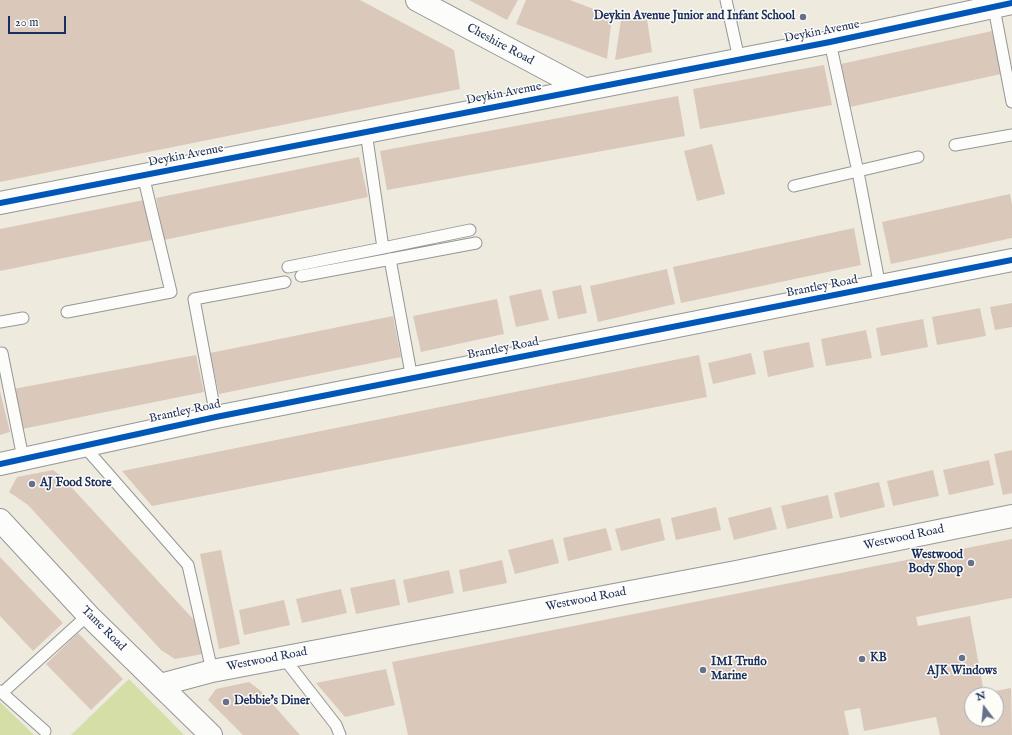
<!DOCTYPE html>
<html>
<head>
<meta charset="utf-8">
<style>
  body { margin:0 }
  #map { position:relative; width:1012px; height:735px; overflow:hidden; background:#eeeade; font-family:"IM FELL English",serif }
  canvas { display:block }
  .north { position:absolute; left:964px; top:687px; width:40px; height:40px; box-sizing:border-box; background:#fdfcf7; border:1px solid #a3aaba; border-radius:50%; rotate:344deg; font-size:11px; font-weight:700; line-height:16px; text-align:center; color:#1b2f5e }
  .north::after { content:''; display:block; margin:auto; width:14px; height:18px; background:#65708b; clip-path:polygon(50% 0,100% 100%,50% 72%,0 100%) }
  .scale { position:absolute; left:8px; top:16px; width:58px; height:18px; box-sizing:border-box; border:2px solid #1b2f5e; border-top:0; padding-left:5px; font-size:12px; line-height:14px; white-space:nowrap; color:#1b2f5e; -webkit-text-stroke:3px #fdfcf7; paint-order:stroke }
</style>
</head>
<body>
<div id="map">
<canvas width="1012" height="735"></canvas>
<div class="north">N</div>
<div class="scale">20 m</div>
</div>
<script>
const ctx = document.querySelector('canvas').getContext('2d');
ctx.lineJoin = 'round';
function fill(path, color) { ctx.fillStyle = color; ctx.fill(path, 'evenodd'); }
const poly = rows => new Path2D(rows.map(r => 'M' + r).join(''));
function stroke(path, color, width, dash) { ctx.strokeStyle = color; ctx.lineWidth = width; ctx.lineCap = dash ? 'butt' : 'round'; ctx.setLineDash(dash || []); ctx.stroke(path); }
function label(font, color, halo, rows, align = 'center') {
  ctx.font = font + ' "IM FELL English",serif'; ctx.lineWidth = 3; ctx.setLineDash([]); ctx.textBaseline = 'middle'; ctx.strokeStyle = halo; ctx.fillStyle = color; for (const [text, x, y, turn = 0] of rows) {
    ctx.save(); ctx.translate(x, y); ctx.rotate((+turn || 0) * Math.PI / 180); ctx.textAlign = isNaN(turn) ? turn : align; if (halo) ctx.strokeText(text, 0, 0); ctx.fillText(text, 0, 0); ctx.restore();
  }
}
fill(poly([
  [129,679,184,735,71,735],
  [0,702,34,735,0,735]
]), '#d4dea6');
fill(poly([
  [0,0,360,0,454,50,460,89,0,182],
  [469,0,518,0,507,20],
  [526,0,570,0,612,16,607,59,516,24],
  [646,13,652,52,615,60,621,20],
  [992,31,1001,74,850,107,841,64],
  [824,65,832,105,700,129,693,89],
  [678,96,685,136,387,190,380,151],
  [712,144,725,194,697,201,684,151],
  [359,157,368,197,164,240,156,198],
  [1010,194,1012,205,1012,238,891,264,882,222],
  [144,200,152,240,0,271,0,229],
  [854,228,861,265,681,303,673,267],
  [667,269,675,304,598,322,590,286],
  [581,285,587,313,558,319,552,291],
  [541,289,549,320,516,327,509,296],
  [497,299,504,334,421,352,413,316],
  [1012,303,1012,327,995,330,990,307],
  [980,308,986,336,937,345,932,317],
  [393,316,401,357,219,394,210,353],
  [923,319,928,347,881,356,876,328],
  [866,330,872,358,826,366,821,339],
  [809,342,814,367,768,377,763,351],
  [751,353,756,374,713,384,708,363],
  [196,355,204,392,22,429,13,389],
  [699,355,707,397,152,506,122,471],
  [0,391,10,432,0,435],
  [1012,450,1012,493,1003,495,994,454],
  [989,460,994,485,949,495,943,470],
  [53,470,61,476,194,620,203,654,175,659,161,650,28,505,9,492,17,477],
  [933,470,939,496,893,506,887,481],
  [879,482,885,507,840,518,834,493],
  [828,495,833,518,787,529,781,506],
  [716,507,721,530,676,540,671,518],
  [771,507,777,529,734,540,728,518],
  [660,518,665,540,621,551,615,529],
  [606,528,612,550,568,561,563,538],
  [553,539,559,563,515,574,508,550],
  [1012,539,1012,598,916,617,918,626,970,616,984,693,1011,688,1012,735,940,735,936,717,864,731,860,708,844,711,849,735,408,735,392,662],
  [972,695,996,695,996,719,972,719],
  [221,550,240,644,219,649,200,554],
  [0,557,63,623,33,651,0,616],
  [502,560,507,583,463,592,459,570],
  [449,570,454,593,408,603,403,580],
  [395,579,400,605,356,614,350,588],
  [341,589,347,613,302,623,296,599],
  [284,600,290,625,244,635,239,610],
  [78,633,123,679,91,710,46,664],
  [386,669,395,705,345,717,316,683],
  [249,682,261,691,300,735,243,735,208,700,216,689]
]), '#dac9bb');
const lane = poly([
  [726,0,739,59],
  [994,8,1012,102],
  [830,42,858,172,880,287],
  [366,132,383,248,470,230],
  [955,145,1012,135],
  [794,186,918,157],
  [390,259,412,379],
  [288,267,383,248],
  [301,276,476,243],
  [67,312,171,292,143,175],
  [0,322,23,318],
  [2,353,23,458],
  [216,417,194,299,285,282],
  [83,445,188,565,212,671],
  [283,657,336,725,340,735],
  [0,691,45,731],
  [2,693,88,615]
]);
const street = poly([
  [417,0,584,89],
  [0,203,830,42,1012,3],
  [0,464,216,417,1012,260],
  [0,520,88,615,211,735],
  [160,685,212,671,736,572,1012,516]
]);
stroke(lane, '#959698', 13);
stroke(street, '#959698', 24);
stroke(lane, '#fcfcfa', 11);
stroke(street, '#fcfcfa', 22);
stroke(poly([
  [0,203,830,42,1012,3],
  [0,464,216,417,1012,260]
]), '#0057b8', 6);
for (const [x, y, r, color] of [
  [803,17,4,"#65708b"],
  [32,484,4,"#65708b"],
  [971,563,4,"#65708b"],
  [962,658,4,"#65708b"],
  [862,659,4,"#65708b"],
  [703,670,4,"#65708b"],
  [226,702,4,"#65708b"]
]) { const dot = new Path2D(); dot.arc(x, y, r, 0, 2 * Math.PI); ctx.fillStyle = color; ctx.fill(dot); stroke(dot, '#fdfcf7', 1.5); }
label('bold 12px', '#1b2f5e', '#fdfcf7', [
  ["Deykin Avenue Junior and Infant School",795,17,"right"],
  ["AJ Food Store",40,484],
  ["Westwood",963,556,"right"],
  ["Body Shop",963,570,"right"],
  ["KB",870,659],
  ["IMI Truflo",711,663],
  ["Marine",711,677],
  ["AJK Windows",962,672,"center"],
  ["Debbie's Diner",234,702]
], 'left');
label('12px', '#1b2f5e', '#fdfcf7', [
  ["Deykin Avenue",822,32,-11],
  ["Cheshire Road",500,45,28],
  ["Deykin Avenue",504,94,-11],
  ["Deykin Avenue",186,156,-11],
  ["Brantley Road",822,287,-11],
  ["Brantley Road",503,349,-11],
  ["Brantley Road",185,412,-12],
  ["Westwood Road",904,538,-12],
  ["Westwood Road",586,600,-11],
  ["Tame Road",103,629,45],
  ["Westwood Road",267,660,-11]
]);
</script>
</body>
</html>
